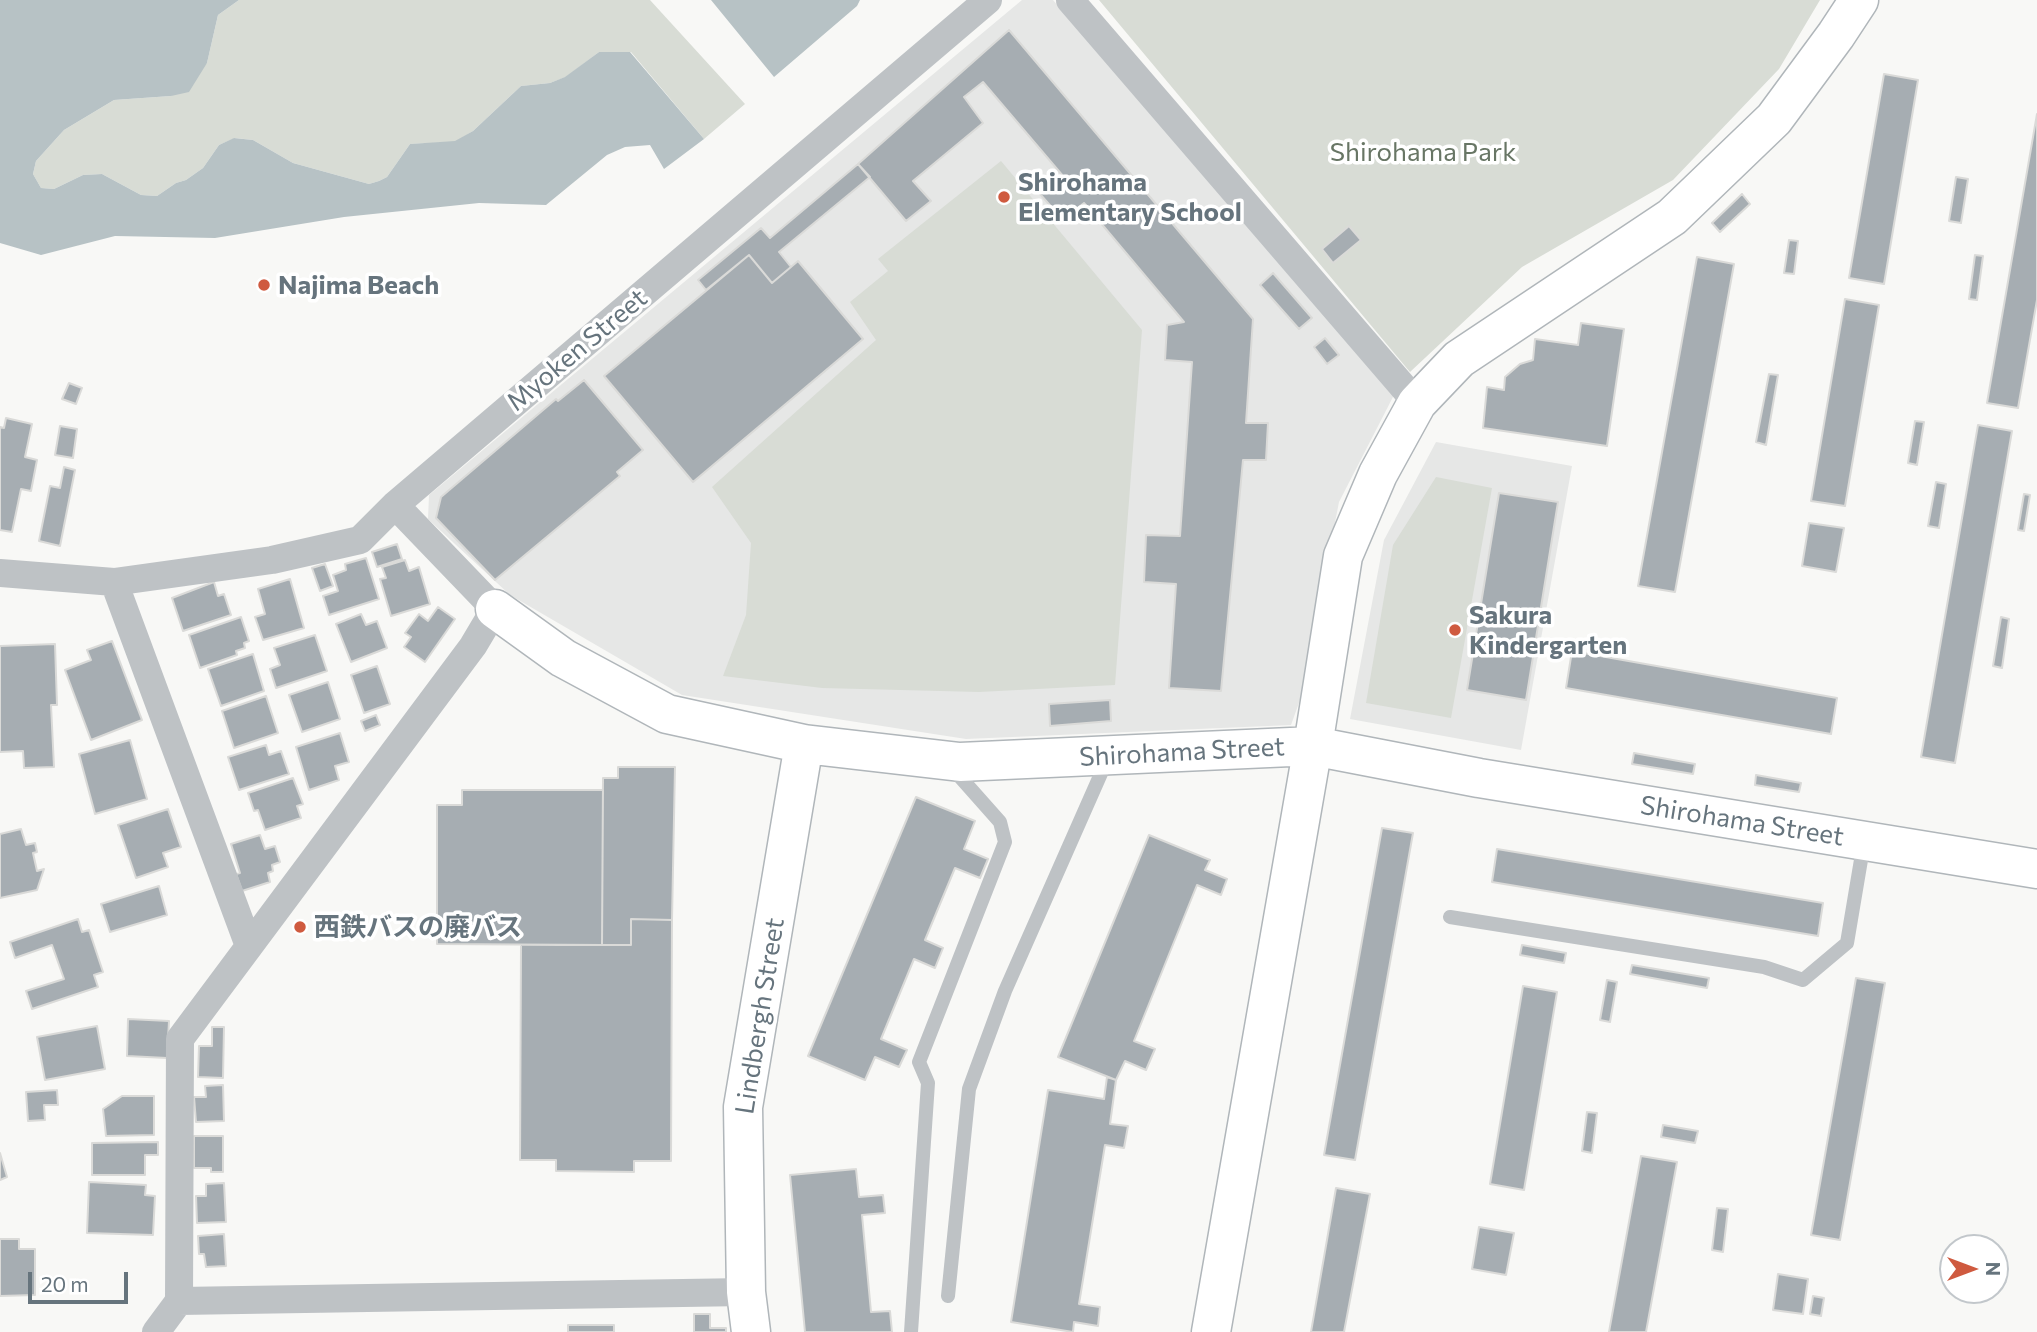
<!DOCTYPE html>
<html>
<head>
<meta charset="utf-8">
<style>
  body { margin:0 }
  #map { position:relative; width:2037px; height:1332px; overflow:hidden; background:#f8f8f6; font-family:Commissioner,sans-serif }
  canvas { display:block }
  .north { position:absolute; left:1939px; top:1234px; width:70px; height:70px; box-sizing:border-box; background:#fff; border:2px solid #c2c7cb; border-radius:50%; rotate:90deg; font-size:19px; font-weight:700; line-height:28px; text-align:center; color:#66747d }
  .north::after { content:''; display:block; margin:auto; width:24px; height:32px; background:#cf5a3f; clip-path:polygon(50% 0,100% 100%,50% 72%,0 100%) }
  .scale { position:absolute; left:28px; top:1272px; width:100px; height:32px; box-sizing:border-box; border:4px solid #66747d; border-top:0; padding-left:9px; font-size:21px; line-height:24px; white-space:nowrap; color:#66747d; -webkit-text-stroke:5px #fff; paint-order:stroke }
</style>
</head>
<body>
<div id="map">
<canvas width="2037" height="1332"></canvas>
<div class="north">N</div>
<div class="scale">20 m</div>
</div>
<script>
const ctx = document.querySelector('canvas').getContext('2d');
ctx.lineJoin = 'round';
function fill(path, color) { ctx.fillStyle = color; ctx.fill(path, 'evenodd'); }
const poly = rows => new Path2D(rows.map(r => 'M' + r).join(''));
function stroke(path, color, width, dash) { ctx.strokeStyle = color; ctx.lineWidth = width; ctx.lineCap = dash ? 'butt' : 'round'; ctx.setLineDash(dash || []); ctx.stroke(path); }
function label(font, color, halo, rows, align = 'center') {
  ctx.font = font + ' Commissioner,"Noto Sans JP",sans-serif'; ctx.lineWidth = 7; ctx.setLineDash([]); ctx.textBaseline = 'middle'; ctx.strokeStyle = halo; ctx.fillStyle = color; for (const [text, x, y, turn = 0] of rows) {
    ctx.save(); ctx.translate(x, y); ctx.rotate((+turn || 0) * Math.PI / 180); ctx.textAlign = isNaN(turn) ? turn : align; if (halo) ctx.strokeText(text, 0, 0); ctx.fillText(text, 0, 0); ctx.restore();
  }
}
fill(poly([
  [1022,0,1053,0,1394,395,1339,502,1300,700,1291,725,966,739,682,695,510,595,428,519,429,495],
  [1436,442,1572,466,1521,750,1350,719,1384,540]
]), '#e6e7e6');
fill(poly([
  [239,0,650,0,745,104,704,139,631,52,599,52,566,77,550,83,521,86,473,131,455,142,410,144,387,177,379,181,369,184,293,163,253,140,235,138,219,145,203,168,186,180,176,183,157,196,141,195,102,174,83,175,54,189,41,188,33,174,36,161,64,130,114,100,171,96,207,63,218,15],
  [1099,0,1820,0,1779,69,1673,180,1522,267,1410,372],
  [1001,161,1142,330,1115,685,979,692,822,688,723,676,746,615,751,543,712,487,876,340,850,302,888,271,878,259],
  [1436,477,1492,488,1451,718,1366,703,1393,545]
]), '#d8dcd5');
fill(poly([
  [0,0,239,0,218,15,207,63,189,92,171,96,114,100,64,130,36,161,33,174,41,188,54,189,83,175,102,174,141,195,157,196,176,183,186,180,203,168,219,145,234,138,253,140,293,163,369,184,379,181,387,177,410,144,455,141,473,131,521,86,550,83,565,77,599,52,630,52,704,139,664,169,650,145,625,147,607,155,546,205,479,203,344,217,215,238,115,236,41,255,0,243],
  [711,0,860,0,857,6,774,77]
]), '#b7c2c5');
const building = poly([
  [1009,30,1253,319,1246,423,1268,423,1266,460,1243,460,1221,691,1169,688,1176,584,1144,582,1146,535,1180,536,1192,362,1165,360,1167,325,1184,322,1084,203,1063,220,1040,194,1063,176,983,82,964,97,983,123,913,181,931,201,906,221,858,164,1009,30],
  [1884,74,1918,80,1884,284,1849,278,1884,74],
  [2037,114,2037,300,2018,408,1987,403,2037,114],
  [858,164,870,177,779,252,791,267,772,283,749,255,706,290,698,280,761,228,770,238,858,164],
  [1956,177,1968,179,1961,223,1949,221,1956,177],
  [1742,194,1750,204,1720,232,1712,223,1742,194],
  [1349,226,1361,240,1333,263,1322,249,1349,226],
  [1789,240,1798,241,1794,274,1784,273,1789,240],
  [749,255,772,283,798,261,863,339,693,482,604,376,749,255],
  [1975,255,1983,256,1977,300,1969,299,1975,255],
  [1697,257,1734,264,1675,592,1638,586,1697,257],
  [1273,273,1312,318,1299,329,1260,285,1273,273],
  [1845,299,1879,305,1845,506,1811,501,1845,299],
  [1581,323,1624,329,1607,446,1483,428,1487,387,1504,390,1505,377,1520,364,1533,360,1535,339,1578,345,1581,323],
  [1325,338,1339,355,1327,364,1314,347,1325,338],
  [1769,374,1778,375,1766,445,1756,442,1769,374],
  [584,380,643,450,617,472,620,476,495,580,436,518,441,497,556,399,558,401,584,380],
  [69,383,82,388,76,404,62,399,69,383],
  [6,418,32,424,25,457,37,460,31,491,21,489,12,532,0,530,0,427,4,428,6,418],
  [1915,421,1924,422,1917,465,1908,463,1915,421],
  [1978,425,2012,431,1955,763,1921,757,1978,425],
  [60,426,77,429,73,458,55,455,60,426],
  [64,467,75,470,60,546,39,541,50,486,60,488,64,467],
  [1936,482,1946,484,1939,528,1928,526,1936,482],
  [1499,493,1558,502,1526,700,1467,690,1499,493],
  [2024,494,2030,495,2024,531,2018,530,2024,494],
  [1809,523,1844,528,1836,572,1802,566,1809,523],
  [397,544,402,559,377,567,372,552,397,544],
  [366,558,379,599,329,615,323,596,338,591,333,575,346,570,345,564,366,558],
  [405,560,409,571,419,567,430,604,391,616,380,579,386,578,382,567,405,560],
  [325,564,333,586,320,591,312,568,325,564],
  [290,579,304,628,263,640,255,617,265,614,258,589,290,579],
  [214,582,218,596,224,594,231,615,183,631,172,598,214,582],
  [438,607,455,619,425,662,404,647,411,637,405,633,419,614,428,621,438,607],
  [361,614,366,625,377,621,387,648,351,662,336,624,361,614],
  [241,617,249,641,244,643,245,648,236,651,237,655,200,668,189,635,241,617],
  [2001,617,2009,619,2002,668,1993,666,2001,617],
  [315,635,327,671,276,688,270,669,280,665,274,648,315,635],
  [112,641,142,720,91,740,65,670,91,660,87,650,112,641],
  [55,644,57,705,51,705,54,767,24,768,23,751,0,752,0,646,55,644],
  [1572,651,1837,698,1831,734,1566,688,1572,651],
  [253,654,264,691,221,706,208,669,253,654],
  [377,666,390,704,364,713,351,675,377,666],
  [328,682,340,719,302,732,289,695,328,682],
  [266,696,278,733,234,748,222,711,266,696],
  [1110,700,1111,721,1050,726,1049,704,1110,700],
  [376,715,380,725,365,731,361,721,376,715],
  [340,733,349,762,335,766,339,780,309,790,296,747,340,733],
  [130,740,147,799,95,814,79,754,130,740],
  [266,745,269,755,281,751,289,774,239,790,228,757,266,745],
  [1634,753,1695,764,1693,774,1632,764,1634,753],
  [618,767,675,767,672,920,631,919,631,945,602,945,603,778,618,778,618,767],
  [1756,775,1801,783,1799,792,1755,785,1756,775],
  [293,778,303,804,297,806,301,818,265,830,258,810,254,811,248,793,293,778],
  [462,790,603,790,602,945,437,944,437,805,462,805,462,790],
  [916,797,975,821,964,849,988,859,980,878,955,868,925,940,943,948,935,968,914,959,881,1039,907,1050,899,1067,875,1057,865,1080,808,1056,916,797],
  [168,809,181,847,163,853,168,867,136,878,118,825,168,809],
  [1382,828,1413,833,1355,1160,1324,1155,1382,828],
  [21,829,26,845,35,843,37,852,33,853,37,871,44,869,37,890,0,898,0,834,21,829],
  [260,835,265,849,275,846,280,862,272,865,273,871,268,873,270,882,242,891,236,874,240,873,231,844,260,835],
  [1149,835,1210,860,1205,870,1227,879,1221,895,1197,885,1134,1041,1155,1049,1146,1070,1125,1061,1116,1080,1058,1057,1149,835],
  [1497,849,1823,903,1818,936,1492,882,1497,849],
  [159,886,167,915,110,932,101,904,159,886],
  [78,919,82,932,89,930,103,972,94,975,98,987,32,1009,26,991,64,979,52,945,15,958,10,942,78,919],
  [631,919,672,920,671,1161,634,1161,634,1172,556,1171,556,1160,520,1160,521,945,631,945,631,919],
  [1522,945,1566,953,1564,963,1520,955,1522,945],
  [1632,965,1709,978,1707,988,1630,974,1632,965],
  [1856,978,1885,983,1840,1240,1811,1235,1856,978],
  [1607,980,1617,982,1610,1022,1600,1020,1607,980],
  [1523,986,1557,992,1524,1190,1490,1184,1523,986],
  [128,1019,169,1021,167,1058,127,1056,128,1019],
  [97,1026,105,1069,45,1080,37,1037,97,1026],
  [212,1027,224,1027,223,1078,198,1077,199,1046,212,1046,212,1027],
  [1107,1077,1116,1080,1110,1124,1128,1126,1124,1148,1105,1145,1079,1304,1100,1307,1098,1326,1074,1322,1073,1332,1011,1322,1048,1090,1104,1099,1107,1077],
  [223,1085,224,1121,196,1122,194,1097,206,1097,205,1086,223,1085],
  [57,1090,58,1105,44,1105,45,1120,28,1121,26,1092,57,1090],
  [122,1096,154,1096,154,1135,106,1136,103,1109,122,1096],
  [1587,1112,1597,1113,1592,1153,1582,1151,1587,1112],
  [1663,1125,1698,1131,1695,1143,1661,1137,1663,1125],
  [194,1136,223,1136,223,1172,211,1172,211,1168,194,1168,194,1136],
  [158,1142,158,1155,145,1155,145,1175,92,1175,92,1143,158,1142],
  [0,1153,7,1177,0,1180,0,1153],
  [1641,1156,1677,1162,1646,1332,1609,1332,1641,1156],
  [856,1169,859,1197,883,1195,885,1213,862,1215,871,1312,890,1311,892,1332,805,1332,790,1175,856,1169],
  [89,1182,146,1185,145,1195,155,1196,153,1235,87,1233,89,1182],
  [224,1183,226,1222,197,1223,196,1196,206,1196,206,1184,224,1183],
  [1336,1188,1370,1194,1344,1332,1311,1332,1336,1188],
  [1717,1208,1728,1209,1723,1252,1712,1250,1717,1208],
  [1479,1227,1514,1233,1506,1275,1472,1269,1479,1227],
  [224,1234,226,1266,206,1267,204,1254,199,1254,198,1236,224,1234],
  [0,1239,19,1239,19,1249,35,1249,35,1295,0,1296,0,1239],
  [1778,1274,1808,1279,1803,1314,1773,1310,1778,1274],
  [1813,1296,1824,1298,1821,1316,1810,1314,1813,1296],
  [694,1314,710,1314,710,1328,726,1328,726,1332,694,1332,694,1314],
  [568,1325,614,1325,614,1332,568,1332,568,1325]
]);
fill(building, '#a6adb2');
stroke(building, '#dadad8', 2);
const secondary = poly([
  [495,609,563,658,667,714,804,744,960,762,1313,746,1479,778,2037,869],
  [751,1332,746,1292,743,1107,804,744],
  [1211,1332,1313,746,1343,556,1378,474,1417,403,1459,359,1672,217,1774,119,1836,35,1859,0]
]);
stroke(secondary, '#b0b6ba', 41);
stroke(poly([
  [1450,917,1764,967,1803,980,1847,943,1864,842],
  [948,1296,969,1089,1005,991,1107,760],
  [911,1332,928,1083,919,1062,1005,842,1000,822,953,769]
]), '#bec2c5', 14);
stroke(poly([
  [1070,0,1417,403],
  [0,573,114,582,272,560,360,540,395,505,988,0],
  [114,582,249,946],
  [179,1301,746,1292],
  [156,1332,179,1301,180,1039,473,646,495,609,395,505]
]), '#bec2c5', 28);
stroke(secondary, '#fff', 38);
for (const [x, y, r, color] of [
  [1004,197,7,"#cf5a3f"],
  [264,285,7,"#cf5a3f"],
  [1455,630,7,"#cf5a3f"],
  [300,927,7,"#cf5a3f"]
]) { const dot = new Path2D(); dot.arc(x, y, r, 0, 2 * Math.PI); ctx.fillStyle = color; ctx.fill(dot); stroke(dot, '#fff', 2.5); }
label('26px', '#687665', '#fff', [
  ["Shirohama Park",1423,152]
]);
label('bold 26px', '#66747d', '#fff', [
  ["Shirohama",1018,182],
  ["Elementary School",1018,212],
  ["Najima Beach",278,285],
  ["Sakura",1469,615],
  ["Kindergarten",1469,645],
  ["西鉄バスの廃バス",314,927]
], 'left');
label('26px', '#66747d', '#fff', [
  ["Myoken Street",577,350,-40],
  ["Shirohama Street",1182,752,-3],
  ["Shirohama Street",1742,821,9],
  ["Lindbergh Street",760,1016,-81]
]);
</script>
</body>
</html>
